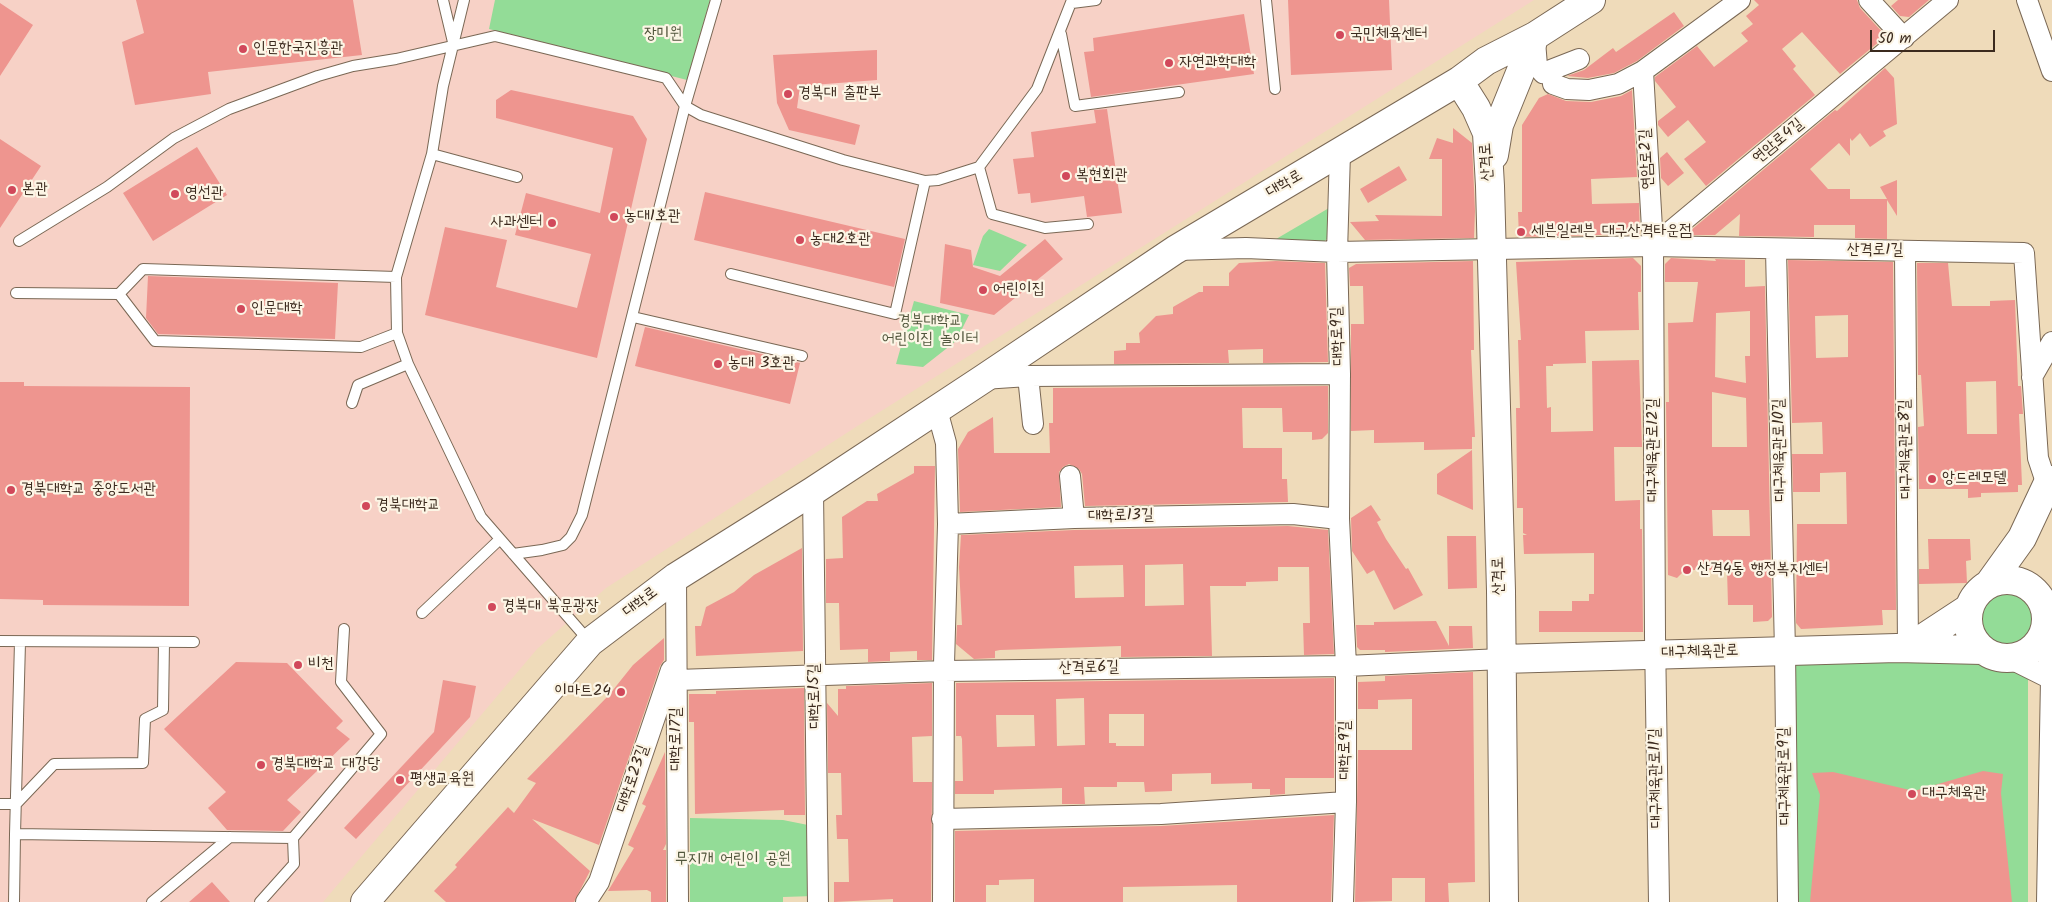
<!DOCTYPE html>
<html>
<head>
<meta charset="utf-8">
<style>
  body { margin:0 }
  #map { position:relative; width:2052px; height:902px; overflow:hidden; background:#efdbba; font-family:Kalam,sans-serif }
  canvas { display:block }
  .scale { position:absolute; left:1870px; top:30px; width:125px; height:22px; box-sizing:border-box; border:2px solid #3b2a1e; border-top:0; padding-left:6px; font-size:15px; line-height:18px; white-space:nowrap; color:#3b2a1e; -webkit-text-stroke:4px #fcf5e5; paint-order:stroke }
</style>
</head>
<body>
<div id="map">
<canvas width="2052" height="902"></canvas>
<div class="scale">50 m</div>
</div>
<script>
const ctx = document.querySelector('canvas').getContext('2d');
ctx.lineJoin = 'round';
function fill(path, color) { ctx.fillStyle = color; ctx.fill(path, 'evenodd'); }
const poly = rows => new Path2D(rows.map(r => 'M' + r).join(''));
function stroke(path, color, width, dash) { ctx.strokeStyle = color; ctx.lineWidth = width; ctx.lineCap = dash ? 'butt' : 'round'; ctx.setLineDash(dash || []); ctx.stroke(path); }
function label(font, color, halo, rows, align = 'center') {
  ctx.font = font + ' Kalam,"Poor Story",sans-serif'; ctx.lineWidth = 4.5; ctx.setLineDash([]); ctx.textBaseline = 'middle'; ctx.strokeStyle = halo; ctx.fillStyle = color; for (const [text, x, y, turn = 0] of rows) {
    ctx.save(); ctx.translate(x, y); ctx.rotate((+turn || 0) * Math.PI / 180); ctx.textAlign = isNaN(turn) ? turn : align; if (halo) ctx.strokeText(text, 0, 0); ctx.fillText(text, 0, 0); ctx.restore();
  }
}
fill(poly([
  [0,0,1534,0,859,425,606,588,537,649,323,902,0,902]
]), '#f7d1c6');
fill(poly([
  [495,0,710,0,687,80,489,29],
  [1329,208,1328,238,1318,247,1271,242],
  [989,229,1027,245,1000,271,973,265,983,236],
  [914,301,969,315,956,341,923,367,896,364],
  '1975 620a31 31 0 1 1 62 0a31 31 0 1 1-62 0Z',
  [1911,656,1995,661,2028,679,2028,902,1797,902,1794,659],
  [690,818,783,820,813,826,814,896,783,897,783,902,690,902]
]), '#93dc97');
fill(poly([
  [136,0,353,0,362,55,208,72,211,94,135,105,122,42,144,33],
  [1288,0,1389,0,1392,70,1291,75],
  [1754,0,1857,0,1860,8,1886,36,1840,74,1802,32,1782,49,1796,66,1793,69,1815,95,1706,186,1684,159,1706,142,1688,120,1668,137,1658,125,1658,121,1676,107,1655,81,1655,77,1697,46,1714,67,1748,41,1741,33,1753,24,1746,16,1759,5],
  [1898,0,1929,0,1909,17,1900,16,1891,6],
  [0,3,33,25,0,76],
  [1674,12,1684,26,1637,61,1614,73,1588,78,1567,76,1584,70,1613,48,1616,52],
  [1244,14,1254,74,1091,97,1084,52,1094,51,1093,38],
  [877,50,877,80,800,86,797,108,860,125,855,145,789,130,777,103,773,55],
  [1885,68,1894,78,1897,124,1883,131,1886,136,1870,147,1860,133,1852,141,1850,138,1850,156,1839,143,1810,169,1828,189,1850,189,1850,199,1887,199,1880,187,1897,180,1897,216,1887,200,1887,239,1855,238,1855,225,1814,225,1814,237,1739,236,1740,214,1715,235,1693,235,1690,231,1830,114,1835,110,1837,111],
  [511,90,633,116,647,139,597,358,425,315,445,227,507,240,496,287,577,308,591,254,515,235,526,193,600,213,613,148,496,118,496,100],
  [1632,90,1637,177,1591,179,1592,204,1639,203,1640,234,1519,237,1518,212,1522,212,1522,125,1539,98,1548,94,1566,101,1591,102,1621,96],
  [1107,109,1122,213,1087,217,1084,196,1031,203,1030,193,1018,194,1013,159,1034,157,1031,132,1096,123,1094,110],
  [1453,128,1472,143,1475,211,1474,238,1365,240,1350,222,1379,221,1375,215,1442,216,1442,159,1429,159,1437,138,1453,143],
  [0,139,41,166,0,228],
  [197,147,227,195,153,241,123,193],
  [1667,152,1684,173,1668,186,1661,178,1660,158],
  [1399,166,1407,180,1368,203,1360,189],
  [705,192,905,239,894,287,694,240],
  [1045,239,1063,259,994,315,940,303,945,244,971,250,973,267,1000,276],
  [1633,258,1641,266,1641,292,1638,292,1639,330,1585,331,1586,363,1553,364,1553,366,1546,366,1547,408,1551,407,1551,432,1593,431,1592,361,1639,360,1642,447,1614,447,1615,501,1640,500,1640,529,1642,529,1643,632,1539,632,1539,611,1572,611,1572,601,1589,601,1589,594,1594,594,1594,553,1524,554,1523,535,1527,535,1523,533,1523,508,1517,508,1517,480,1516,408,1520,408,1518,340,1521,340,1516,262],
  [1671,258,1716,261,1715,259,1745,260,1745,287,1765,286,1772,617,1768,621,1753,622,1753,605,1728,605,1727,570,1685,570,1677,578,1668,575,1666,402,1669,402,1668,323,1693,322,1698,282,1665,282,1665,264],
  [1750,311,1750,356,1745,356,1746,383,1715,377,1716,313],
  [1712,392,1746,398,1747,447,1712,447],
  [1712,510,1749,510,1750,536,1713,536],
  [1788,260,1893,262,1896,610,1882,610,1883,625,1801,629,1796,623,1797,524,1847,524,1846,472,1820,473,1820,492,1793,492,1792,454,1823,454,1822,422,1792,423],
  [1848,315,1848,357,1816,358,1815,316],
  [1276,261,1325,263,1328,362,1263,363,1263,349,1228,350,1229,363,1114,364,1114,351,1126,350,1126,343,1140,343,1139,333,1156,316,1173,314,1173,307,1199,292,1203,292,1203,286,1229,286,1229,273,1239,263],
  [1473,261,1474,350,1471,350,1475,437,1472,437,1472,449,1424,450,1424,442,1374,443,1374,430,1351,431,1351,324,1364,324,1363,286,1350,286,1349,268,1356,264],
  [1917,263,1948,263,1952,306,1990,306,1990,301,2015,300,2018,386,2021,386,2023,414,2019,414,2022,485,2018,485,2018,492,1981,493,1981,497,1968,498,1968,489,1919,489,1918,427,1924,426,1921,375,1918,375],
  [1996,381,1997,434,1967,434,1966,382],
  [148,276,338,283,335,339,158,334,146,318],
  [645,327,800,363,790,404,635,366],
  [0,382,24,382,24,386,190,387,189,606,43,605,43,600,0,599],
  [1328,386,1328,433,1322,439,1312,440,1312,432,1283,432,1282,408,1242,408,1243,448,1282,448,1282,479,1287,479,1288,502,1085,506,1082,474,1079,469,1069,464,1063,467,1059,472,1061,507,960,512,958,449,968,432,993,417,994,453,1050,453,1049,423,1053,423,1053,388],
  [1472,450,1473,510,1437,494,1437,474],
  [914,466,935,466,932,660,917,660,917,651,890,652,890,661,868,662,868,649,840,650,839,603,826,603,826,559,843,558,842,517,867,501,878,501,877,494,914,473],
  [1371,505,1381,520,1377,522,1386,539,1406,569,1408,568,1423,595,1394,610,1374,570,1367,574,1352,551,1351,518],
  [1288,526,1328,530,1334,654,1304,655,1303,623,1310,623,1309,567,1278,567,1278,581,1246,582,1246,586,1210,586,1212,656,1121,657,1121,646,1000,650,995,651,995,658,974,659,956,644,957,625,962,625,959,567,961,535,1074,530],
  [1183,564,1184,605,1145,606,1145,565],
  [1123,565,1124,597,1075,598,1074,566],
  [1447,536,1476,536,1477,588,1448,589],
  [1928,539,1970,539,1971,560,1966,561,1967,583,1919,584,1919,569,1929,569],
  [802,548,803,651,696,656,695,626,701,626,706,607,734,592,754,575],
  [1436,621,1449,646,1449,626,1472,626,1473,648,1385,652,1385,650,1360,650,1357,647,1356,625,1374,625,1374,622],
  [664,638,664,660,660,666,599,845,532,819,590,871,574,902,446,902,434,891,457,867,455,865,508,807,514,813,536,783,527,779,609,695,633,665],
  [236,662,287,663,343,721,336,728,350,739,287,800,301,812,283,831,227,830,208,808,226,792,164,729],
  [1473,672,1475,882,1448,883,1449,902,1425,902,1425,878,1392,878,1392,901,1355,902,1358,750,1412,750,1412,699,1378,700,1378,709,1358,709,1358,682,1385,681,1385,676],
  [1334,678,1334,778,1285,778,1285,794,1270,795,1270,789,1252,789,1252,783,1211,784,1211,773,1172,774,1172,791,1145,792,1144,782,1117,782,1117,787,1084,787,1085,804,1062,804,1062,788,994,790,994,794,955,794,955,781,963,781,962,739,961,736,956,736,956,683],
  [1084,698,1085,745,1057,746,1056,699],
  [1109,714,1144,714,1144,746,1116,746,1116,743,1109,743],
  [996,715,1034,715,1035,746,997,747],
  [443,680,476,686,470,717,356,839,344,828,434,732],
  [932,683,932,736,912,737,913,782,932,782,931,902,893,902,893,899,834,902,834,882,849,882,848,839,837,839,836,815,842,815,841,773,828,773,827,703,838,716,838,689,846,689,846,686],
  [804,688,805,815,784,815,784,810,695,814,694,722,689,722,689,694,716,694,716,691],
  [665,752,666,844,663,850,666,850,666,902,651,902,651,892,647,890,608,891,634,848,628,845,646,806,642,804],
  [1983,771,2003,774,2001,793,2012,902,1810,902,1820,795,1812,773,1833,772,1914,791],
  [1334,815,1331,902,1237,902,1237,885,1123,887,1123,902,1034,902,1034,879,999,880,999,885,986,885,986,902,955,902,955,831,1161,826],
  [212,882,230,902,189,902]
]), '#ee958f');
const lane = poly([
  [443,0,453,42],
  [464,0,443,86,432,154,396,277,397,333,408,364,481,517,589,641],
  [1266,0,1275,89],
  [1072,3,1096,0],
  [1061,34,1075,106,1179,92],
  [432,154,517,177],
  [979,167,992,214,1045,228,1088,224],
  [19,241,107,187,174,138,229,109,318,76,353,66,396,59,495,36,666,78,685,106,701,115,843,160,925,181,938,180,979,167,1037,89,1072,0],
  [731,274,895,314,925,181],
  [16,293,119,294,155,341,361,347,397,333],
  [119,294,143,269,396,277],
  [633,317,802,356],
  [352,403,358,385,408,364],
  [513,554,542,550,563,545,571,537,582,515,685,106,716,0],
  [422,613,499,540],
  [0,641,194,642],
  [20,642,15,834,293,838],
  [0,804,16,804,54,764,143,763,145,719,163,710,164,642],
  [14,902,15,834],
  [152,902,230,837],
  [260,902,294,864,293,838,381,734,341,682,344,629]
]);
const street = poly([
  [1869,0,1904,38],
  [2027,0,2052,71],
  [1535,41,1537,66,1543,73,1579,59],
  [1553,84,1567,89,1589,90,1618,84,1643,71],
  [1340,153,1337,252,1340,374,1339,519,1346,666,1346,802,1343,902],
  [1653,246,1948,0],
  [1177,250,1246,248,1337,252,1653,246,2024,253,2038,458,2047,485],
  [1776,250,1785,651,1788,902],
  [1905,251,1908,648],
  [1028,376,1033,424],
  [2032,377,2052,342],
  [983,379,1028,376,1340,374],
  [937,410,946,443,948,524,944,664,943,902],
  [1070,476,1074,518],
  [813,491,818,902],
  [948,524,1074,518,1293,514,1339,519],
  [676,577,678,902],
  [2045,631,2051,679,2047,902],
  [2009,658,2051,679],
  [677,680,944,671,1346,666,1502,659],
  [942,819,1161,814,1346,802],
  [586,902,599,882,671,670],
  [1659,902,1655,636,1653,246,1643,71,1740,0]
]);
const secondary = poly([
  [1459,81,1476,108,1487,133,1490,186,1501,591,1504,902],
  [1494,155,1499,125,1535,36],
  '1968 619a39 39 0 1 1 78 0a39 39 0 1 1-78 0Z',
  [1989,584,2022,538,2047,485,2052,480],
  [1908,648,1969,608],
  [1502,659,1897,648,1983,650],
  [365,902,590,642,676,577,813,491,983,379,1175,250,1459,81,1486,61,1535,36,1591,0]
]);
stroke(lane, '#7a6855', 12);
stroke(street, '#7a6855', 22);
stroke(secondary, '#7a6855', 30);
stroke(lane, '#fff', 10);
stroke(street, '#fff', 20);
stroke(secondary, '#fff', 28);
for (const [x, y, r, color] of [
  [1340,35,5,"#d1495b"],
  [243,49,5,"#d1495b"],
  [1169,63,5,"#d1495b"],
  [788,94,5,"#d1495b"],
  [1066,176,5,"#d1495b"],
  [12,190,5,"#d1495b"],
  [175,194,5,"#d1495b"],
  [614,217,5,"#d1495b"],
  [552,223,5,"#d1495b"],
  [1521,232,5,"#d1495b"],
  [800,240,5,"#d1495b"],
  [983,290,5,"#d1495b"],
  [241,309,5,"#d1495b"],
  [718,364,5,"#d1495b"],
  [1932,479,5,"#d1495b"],
  [11,490,5,"#d1495b"],
  [366,506,5,"#d1495b"],
  [1687,570,5,"#d1495b"],
  [492,607,5,"#d1495b"],
  [298,665,5,"#d1495b"],
  [621,692,5,"#d1495b"],
  [261,765,5,"#d1495b"],
  [400,780,5,"#d1495b"],
  [1912,794,5,"#d1495b"]
]) { const dot = new Path2D(); dot.arc(x, y, r, 0, 2 * Math.PI); ctx.fillStyle = color; ctx.fill(dot); stroke(dot, '#fcf5e5', 2); }
label('16px', '#51563c', '#fcf5e5', [
  ["장미원",663,35],
  ["경북대학교",930,322],
  ["어린이집 놀이터",930,340],
  ["무지개 어린이 공원",733,860]
]);
label('16px', '#3b2a1e', '#fcf5e5', [
  ["국민체육센터",1350,35],
  ["인문한국진흥관",253,49],
  ["자연과학대학",1179,63],
  ["경북대 출판부",798,94],
  ["복현회관",1076,176],
  ["본관",22,190],
  ["영선관",185,194],
  ["농대1호관",624,217],
  ["사과센터",542,223,"right"],
  ["세븐일레븐 대구산격타운점",1531,232],
  ["농대2호관",810,240],
  ["어린이집",993,290],
  ["인문대학",251,309],
  ["농대 3호관",728,364],
  ["앙드레모텔",1942,479],
  ["경북대학교 중앙도서관",21,490],
  ["경북대학교",376,506],
  ["산격4동 행정복지센터",1697,570],
  ["경북대 북문광장",502,607],
  ["비천",308,665],
  ["이마트24",611,692,"right"],
  ["경북대학교 대강당",271,765],
  ["평생교육원",410,780],
  ["대구체육관",1922,794]
], 'left');
label('16px', '#3b2a1e', '#fcf5e5', [
  ["연암로4길",1779,142,-40],
  ["연암로2길",1648,159,-93],
  ["산격로",1488,162,-94],
  ["대학로",1285,185,-30],
  ["산격로1길",1875,251],
  ["대학로9길",1339,336,-92],
  ["대구체육관로8길",1907,449,-91],
  ["대구체육관로12길",1654,450,-90],
  ["대구체육관로10길",1781,450,-91],
  ["대학로13길",1121,517,-1],
  ["산격로",1500,576,-91],
  ["대학로",641,603,-37],
  ["대구체육관로",1700,653,-2],
  ["산격로6길",1089,669,-1],
  ["대학로15길",816,696,-91],
  ["대학로17길",677,739,-90],
  ["대학로9길",1346,750,-90],
  ["대구체육관로9길",1786,776,-91],
  ["대구체육관로11길",1657,778,-91],
  ["대학로23길",634,779,-71]
]);
</script>
</body>
</html>
